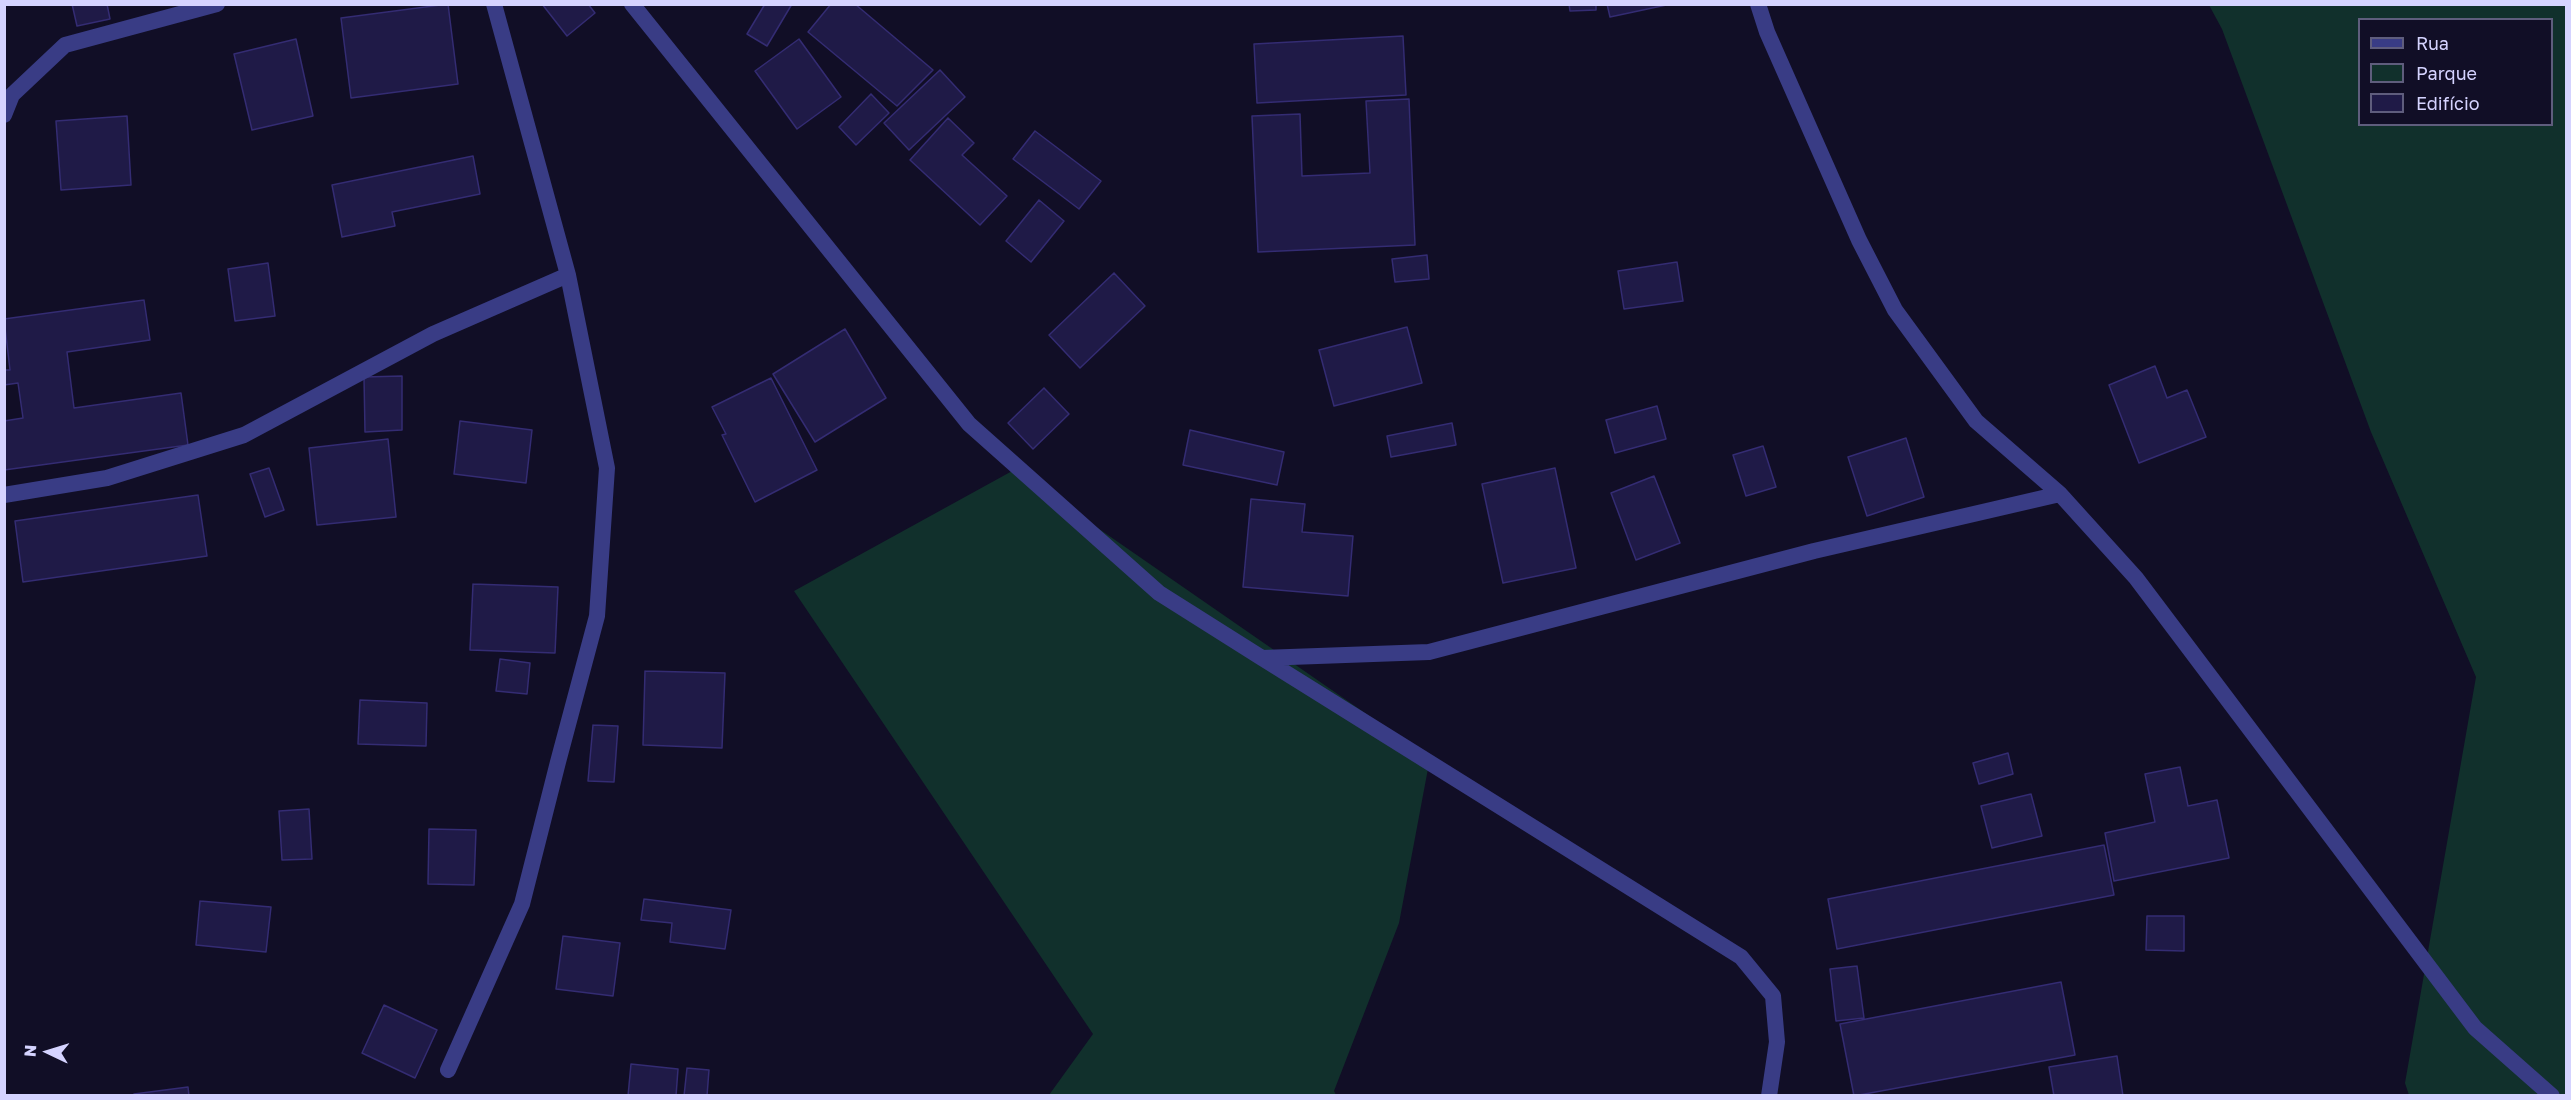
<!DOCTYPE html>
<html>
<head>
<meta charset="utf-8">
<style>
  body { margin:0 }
  #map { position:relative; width:2571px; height:1100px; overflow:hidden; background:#110e26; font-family:"Golos Text",sans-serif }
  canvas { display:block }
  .frame { position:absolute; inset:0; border:6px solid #d5d3ff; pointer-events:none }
  .legend { position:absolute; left:2358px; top:18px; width:195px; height:108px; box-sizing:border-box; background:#110e26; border:2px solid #5f5d7d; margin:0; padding:8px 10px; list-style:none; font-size:18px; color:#d5d3ff }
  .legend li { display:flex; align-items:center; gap:12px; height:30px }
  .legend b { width:30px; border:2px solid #5f5d7d }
  .north { position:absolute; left:18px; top:1022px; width:60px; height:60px; -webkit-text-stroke:4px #110e26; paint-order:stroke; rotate:274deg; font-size:16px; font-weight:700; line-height:24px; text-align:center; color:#d5d3ff }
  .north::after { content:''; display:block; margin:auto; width:21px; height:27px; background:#d5d3ff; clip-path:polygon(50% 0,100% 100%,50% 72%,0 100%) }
</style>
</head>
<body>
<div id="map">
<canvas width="2571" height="1100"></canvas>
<div class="frame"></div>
<ul class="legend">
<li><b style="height:8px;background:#393c85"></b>Rua</li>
<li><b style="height:16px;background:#11302c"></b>Parque</li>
<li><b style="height:16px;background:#1f1a47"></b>Edifício</li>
</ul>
<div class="north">N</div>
</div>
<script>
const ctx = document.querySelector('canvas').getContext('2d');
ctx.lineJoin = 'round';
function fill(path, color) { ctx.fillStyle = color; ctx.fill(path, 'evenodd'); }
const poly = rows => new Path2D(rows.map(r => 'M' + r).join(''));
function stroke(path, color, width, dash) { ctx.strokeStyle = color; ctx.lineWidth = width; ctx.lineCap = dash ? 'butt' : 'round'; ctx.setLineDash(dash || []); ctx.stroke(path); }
fill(poly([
  [2209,5,2566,5,2566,1095,2409,1095,2405,1083,2476,677,2371,432,2222,29],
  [2360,20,2552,20,2552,124,2360,124],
  [1014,470,1430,758,1399,923,1334,1091,1336,1095,1049,1095,1093,1034,794,591]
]), '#11302c');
const building = poly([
  [72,4,107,4,110,19,77,26,72,4],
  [448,4,458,84,351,98,341,18,448,4],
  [542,4,588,4,595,13,567,36,542,4],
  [765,4,792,4,767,46,747,34,765,4],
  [831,4,855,4,933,70,897,106,808,32,831,4],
  [1569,4,1596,4,1596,10,1570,11,1569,4],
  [1607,4,1671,4,1610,17,1607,4],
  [1403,36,1406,95,1257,103,1254,44,1403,36],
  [296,39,313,116,252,130,234,54,296,39],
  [799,39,841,97,797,129,755,71,799,39],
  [940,70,965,97,909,150,884,123,940,70],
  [871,94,889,113,856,145,839,127,871,94],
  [1409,99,1415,245,1258,252,1252,116,1300,114,1302,176,1370,173,1366,101,1409,99],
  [127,116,131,185,61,190,56,121,127,116],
  [948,118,974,143,962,155,1007,196,980,225,910,160,948,118],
  [1035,131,1101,181,1079,209,1013,159,1035,131],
  [473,156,480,194,392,212,395,226,342,237,332,185,473,156],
  [1039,200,1064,221,1031,262,1006,241,1039,200],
  [1427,255,1429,279,1395,282,1392,259,1427,255],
  [1677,262,1683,301,1624,309,1618,271,1677,262],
  [268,263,275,316,235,321,228,269,268,263],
  [1114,273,1145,306,1080,368,1049,335,1114,273],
  [144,300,150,340,67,352,74,408,181,393,188,445,4,470,4,421,23,418,18,383,4,385,4,370,10,370,4,319,144,300],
  [1407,327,1422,383,1334,406,1319,350,1407,327],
  [845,329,886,398,815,442,773,374,845,329],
  [2155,366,2167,398,2187,390,2206,437,2139,463,2109,385,2155,366],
  [402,376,402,430,365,432,364,377,402,376],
  [771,378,817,470,755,502,722,435,726,434,712,407,771,378],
  [1044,388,1069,414,1033,449,1008,423,1044,388],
  [1657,406,1666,439,1615,453,1606,420,1657,406],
  [460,421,532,430,526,483,454,474,460,421],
  [1452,423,1456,445,1391,457,1387,436,1452,423],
  [1190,430,1284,452,1277,485,1183,465,1190,430],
  [1906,438,1924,497,1867,516,1848,457,1906,438],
  [388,439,396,517,317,525,309,448,388,439],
  [1763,446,1776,487,1746,496,1733,455,1763,446],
  [269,468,284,510,265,517,250,474,269,468],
  [1555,468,1576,568,1503,583,1482,484,1555,468],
  [1654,476,1680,543,1636,560,1611,493,1654,476],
  [198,495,207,556,23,582,15,521,198,495],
  [1251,499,1305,504,1302,532,1353,536,1348,596,1243,587,1251,499],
  [473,584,558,587,555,653,470,650,473,584],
  [500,659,530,663,527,694,496,691,500,659],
  [645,671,725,673,722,748,643,745,645,671],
  [360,700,427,703,426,746,358,744,360,700],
  [593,725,618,726,614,782,588,781,593,725],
  [2008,753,2013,774,1979,784,1973,763,2008,753],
  [2180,767,2188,806,2217,800,2229,858,2114,881,2105,833,2155,822,2145,774,2180,767],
  [2031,794,2042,836,1992,848,1981,806,2031,794],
  [309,809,312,859,282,860,279,811,309,809],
  [429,829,476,830,474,885,428,884,429,829],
  [2104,845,2114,895,1837,949,1828,899,2104,845],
  [644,899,731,910,725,949,670,942,672,923,641,920,644,899],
  [200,901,271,907,266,952,196,945,200,901],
  [2147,916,2184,916,2184,951,2146,950,2147,916],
  [563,936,620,943,613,996,556,989,563,936],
  [1857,966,1864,1018,1836,1021,1830,969,1857,966],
  [2061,982,2075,1055,1854,1096,1840,1024,2061,982],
  [384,1005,437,1030,415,1078,362,1053,384,1005],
  [2117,1056,2123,1096,2054,1096,2049,1067,2117,1056],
  [631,1064,678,1069,676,1096,628,1096,631,1064],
  [687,1068,709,1070,707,1096,684,1096,687,1068],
  [188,1087,189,1096,135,1096,134,1094,188,1087]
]);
fill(building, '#1f1a47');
stroke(building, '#342c73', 1.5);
stroke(poly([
  [632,4,969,424,1159,593,1262,658,1429,652,1814,551,2060,494],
  [1758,4,1767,32,1859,240,1895,310,1976,421,2060,494,2136,578,2475,1028,2552,1096],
  [4,115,12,95,65,45,217,4],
  [4,495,107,478,244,435,433,334,568,275],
  [1262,658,1741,957,1773,996,1777,1042,1769,1096],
  [448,1070,522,904,558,762,597,616,607,468,568,275,494,4]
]), '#393c85', 16);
</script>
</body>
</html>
